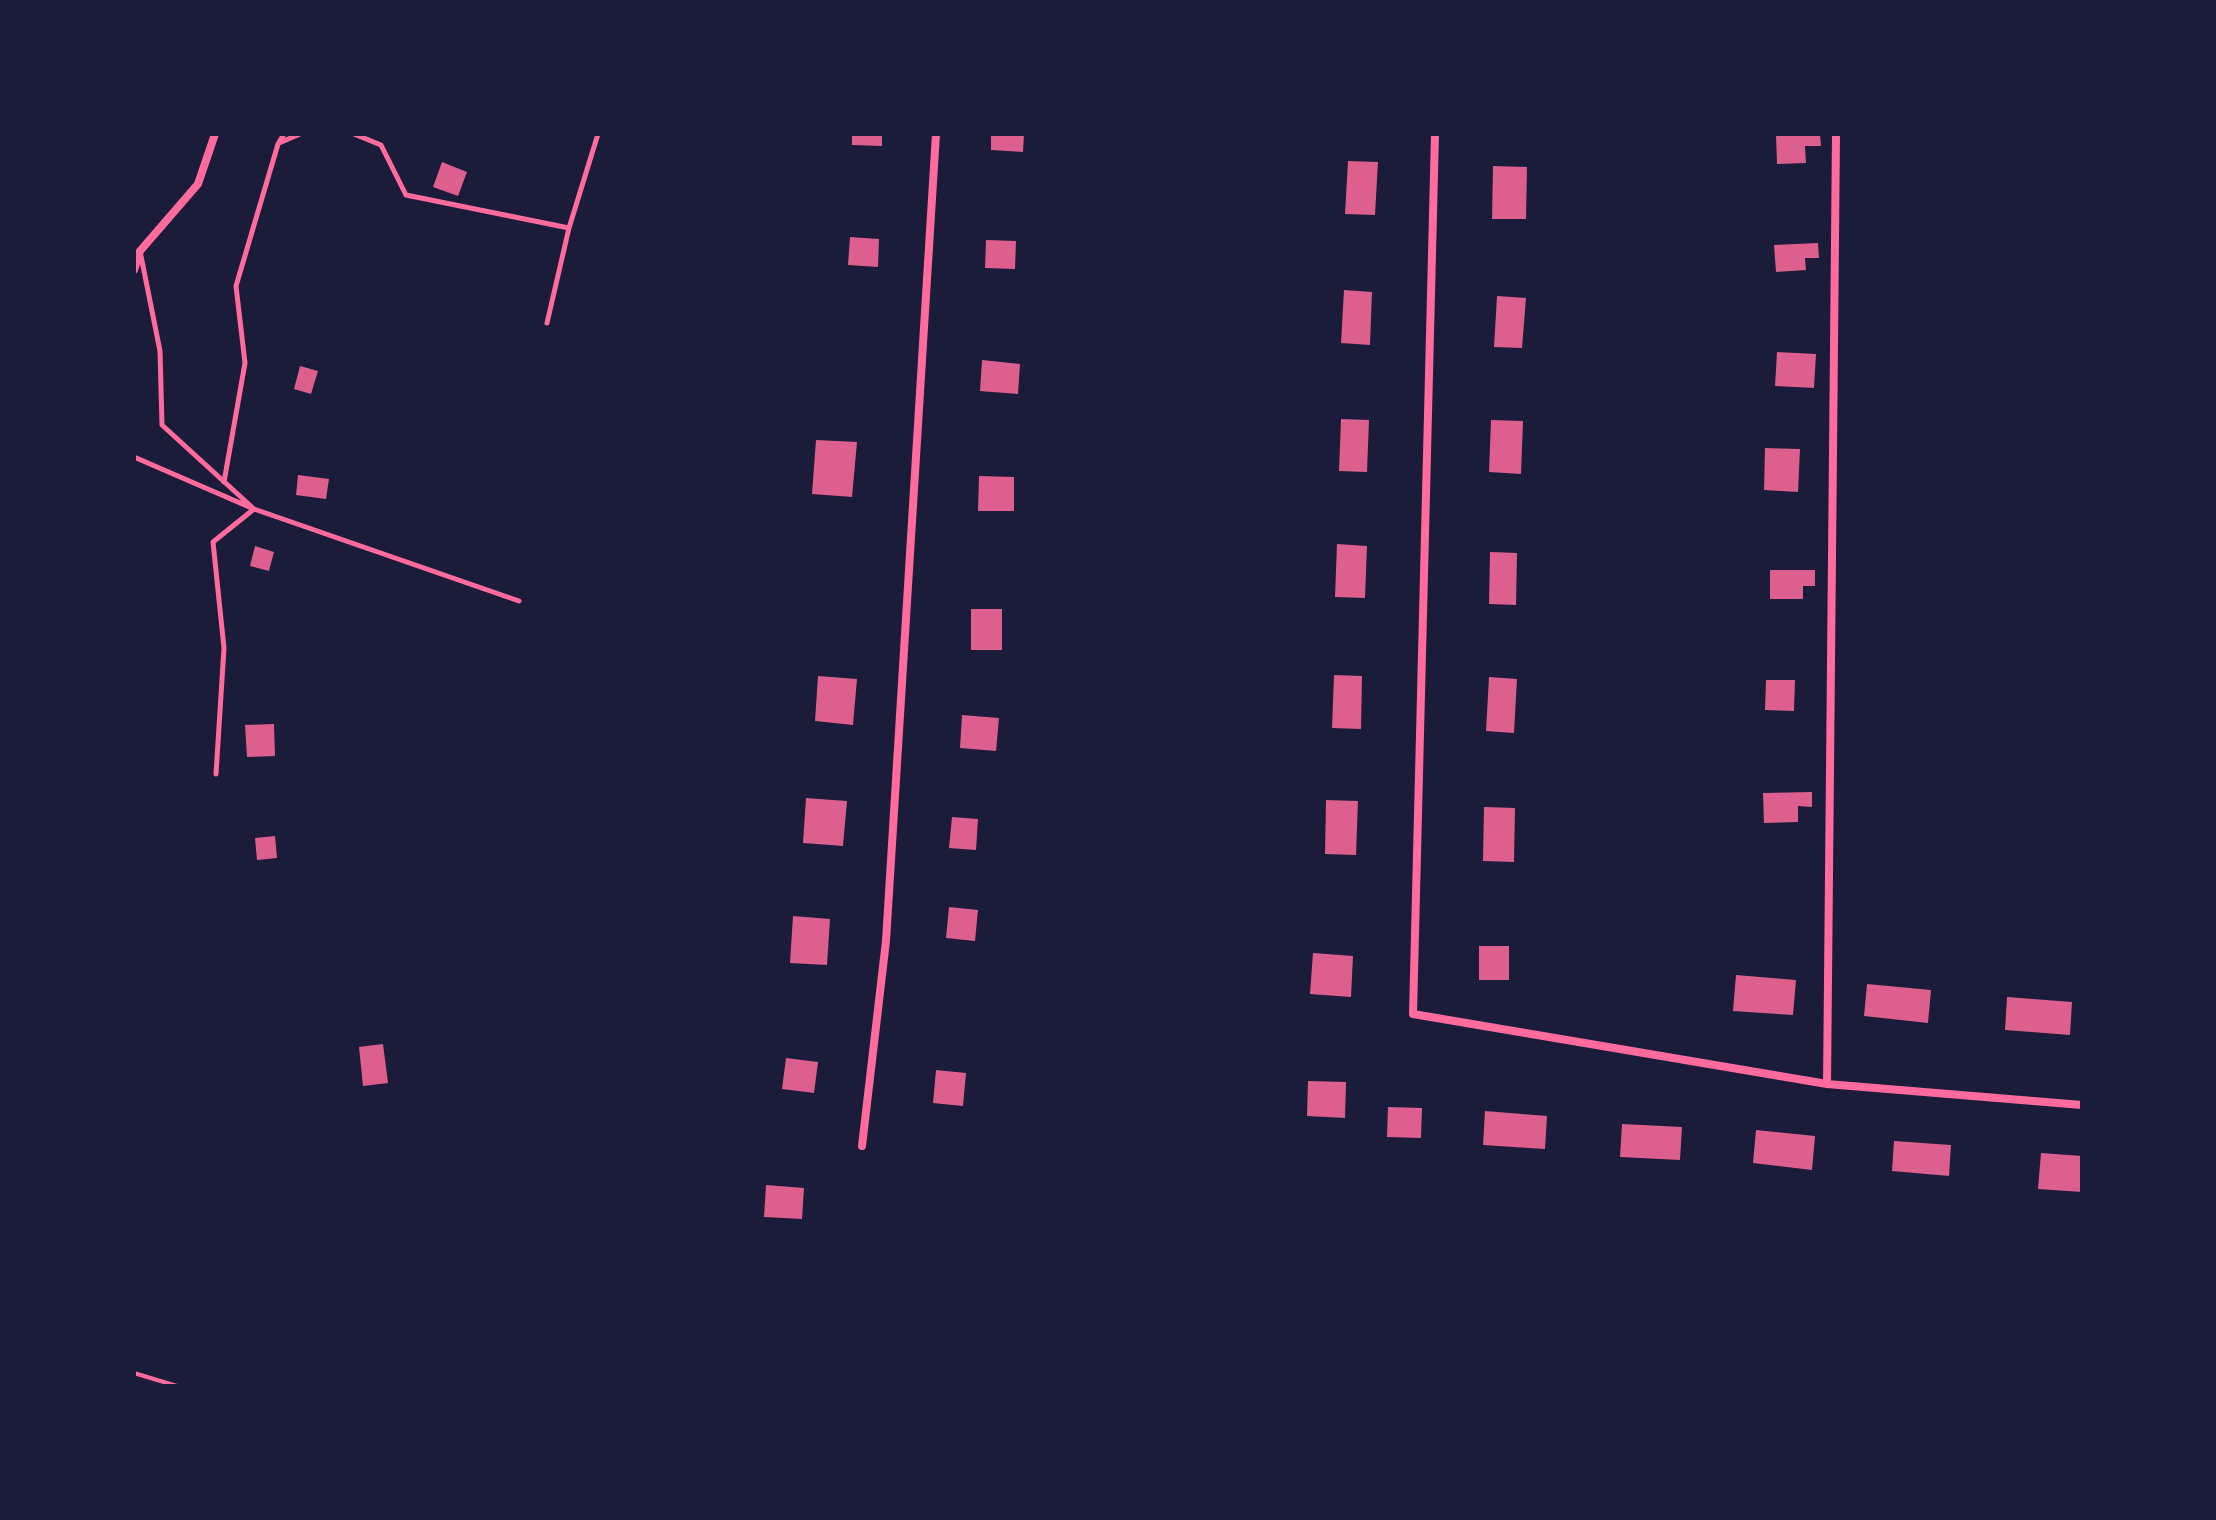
<!DOCTYPE html>
<html>
<head>
<meta charset="utf-8">
<style>
  body { margin:0 }
  #map { position:relative; width:2216px; height:1520px; overflow:hidden; background:#1b1b3a; font-family:"Source Sans 3",sans-serif }
  canvas { display:block }
  .frame { position:absolute; inset:0; border:136px solid #1b1b3a; pointer-events:none }
</style>
</head>
<body>
<div id="map">
<canvas width="2216" height="1520"></canvas>
<div class="frame"></div>
</div>
<script>
const ctx = document.querySelector('canvas').getContext('2d');
ctx.lineJoin = 'round';
function fill(path, color) { ctx.fillStyle = color; ctx.fill(path, 'evenodd'); }
const poly = rows => new Path2D(rows.map(r => 'M' + r).join(''));
function stroke(path, color, width, dash) { ctx.strokeStyle = color; ctx.lineWidth = width; ctx.lineCap = dash ? 'butt' : 'round'; ctx.setLineDash(dash || []); ctx.stroke(path); }
fill(poly([
  [852,134,882,134,882,146,852,145],
  [991,134,1024,134,1023,152,991,150],
  [1776,134,1820,134,1821,146,1805,146,1806,163,1777,164],
  [1348,161,1378,162,1375,215,1345,214],
  [442,162,467,172,458,196,433,187],
  [1493,166,1527,167,1526,219,1492,219],
  [850,237,879,239,878,267,848,265],
  [986,240,1016,241,1015,269,985,268],
  [1818,243,1819,258,1805,258,1806,270,1776,272,1774,245],
  [1344,290,1372,292,1370,345,1341,343],
  [1497,296,1526,298,1522,348,1494,347],
  [1777,352,1816,354,1814,388,1775,386],
  [982,360,1020,364,1018,394,980,391],
  [300,366,318,371,311,394,294,389],
  [1341,419,1369,420,1367,472,1339,471],
  [1491,420,1523,421,1521,474,1489,472],
  [816,440,857,442,852,497,812,494],
  [1765,448,1800,449,1798,492,1764,490],
  [298,475,329,479,326,499,296,495],
  [979,476,1014,477,1014,511,978,511],
  [1337,544,1367,546,1365,598,1335,597],
  [255,546,274,552,269,571,250,566],
  [1490,552,1517,553,1516,605,1489,604],
  [1770,570,1815,570,1815,586,1803,586,1803,599,1770,599],
  [971,609,1002,609,1002,650,971,650],
  [1334,675,1362,676,1361,729,1332,728],
  [818,676,857,679,853,725,815,721],
  [1489,677,1517,679,1514,733,1486,731],
  [1766,680,1795,680,1794,711,1765,710],
  [962,715,999,718,996,751,960,748],
  [274,724,275,756,247,757,245,725],
  [1812,792,1812,807,1798,806,1798,822,1764,823,1763,793],
  [806,798,847,801,843,846,803,843],
  [1326,800,1358,801,1356,855,1325,854],
  [1484,807,1515,808,1514,862,1483,861],
  [952,817,978,819,976,850,949,848],
  [275,836,277,858,257,860,255,838],
  [949,907,978,910,975,941,946,938],
  [793,916,830,919,827,965,790,963],
  [1479,946,1509,946,1509,980,1479,980],
  [1313,953,1353,956,1351,997,1310,994],
  [1736,975,1796,980,1793,1015,1733,1011],
  [1867,984,1931,990,1928,1023,1864,1016],
  [2007,997,2072,1002,2070,1035,2005,1030],
  [383,1044,388,1083,363,1086,359,1047],
  [786,1058,818,1062,814,1093,782,1089],
  [936,1070,966,1073,963,1106,933,1103],
  [1308,1081,1346,1082,1345,1118,1307,1116],
  [1388,1107,1422,1108,1421,1138,1387,1137],
  [1485,1111,1547,1116,1545,1149,1483,1145],
  [1622,1124,1682,1127,1680,1160,1620,1157],
  [1756,1130,1815,1136,1812,1170,1753,1163],
  [1894,1141,1951,1145,1949,1176,1892,1171],
  [2041,1153,2082,1156,2082,1192,2038,1189],
  [766,1185,804,1188,802,1219,764,1217]
]), '#dd5f8e');
stroke(poly([
  [134,1373,177,1386]
]), '#ff6b9d', 4);
stroke(poly([
  [354,134,381,145,406,195,569,228,598,134],
  [279,143,300,134],
  [141,256,160,351,162,425,254,509,213,542,224,648,216,774],
  [547,323,569,228],
  [134,457,254,509,519,601],
  [224,482,245,363,236,286,278,144,284,134]
]), '#ff6b9d', 5);
stroke(poly([
  [1435,134,1413,1014,1827,1084,2082,1105],
  [134,270,140,251,198,184,215,134],
  [1827,1084,1836,134],
  [862,1146,886,941,936,134]
]), '#ff6b9d', 8);
</script>
</body>
</html>
